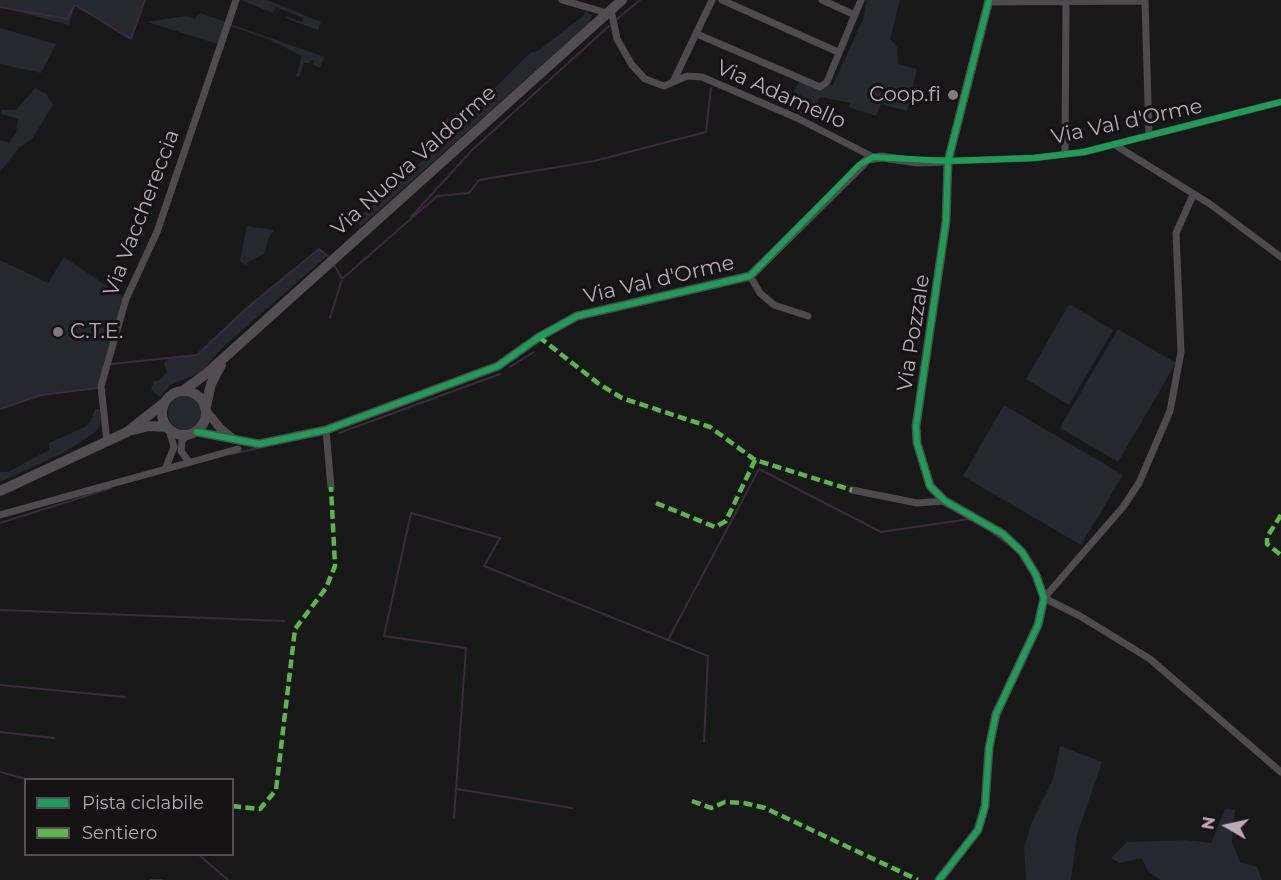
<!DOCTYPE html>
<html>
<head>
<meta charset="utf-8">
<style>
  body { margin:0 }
  #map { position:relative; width:1281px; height:880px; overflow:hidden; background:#191818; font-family:Montserrat,sans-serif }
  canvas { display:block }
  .legend { position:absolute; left:24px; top:778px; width:210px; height:78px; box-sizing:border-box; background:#151213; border:2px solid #574e55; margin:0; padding:8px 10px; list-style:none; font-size:18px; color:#baa9b7 }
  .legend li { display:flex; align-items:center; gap:12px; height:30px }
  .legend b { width:30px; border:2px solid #574e55 }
  .north { position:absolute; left:1197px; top:796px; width:60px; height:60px; -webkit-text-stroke:4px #151213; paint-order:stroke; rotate:279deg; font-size:16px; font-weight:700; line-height:24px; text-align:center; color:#baa9b7 }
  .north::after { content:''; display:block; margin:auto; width:21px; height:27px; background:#baa9b7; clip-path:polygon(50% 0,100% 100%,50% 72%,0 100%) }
</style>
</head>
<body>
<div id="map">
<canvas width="1281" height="880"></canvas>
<ul class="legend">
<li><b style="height:8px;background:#1a9f57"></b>Pista ciclabile</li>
<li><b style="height:8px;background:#58b947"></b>Sentiero</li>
</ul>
<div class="north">N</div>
</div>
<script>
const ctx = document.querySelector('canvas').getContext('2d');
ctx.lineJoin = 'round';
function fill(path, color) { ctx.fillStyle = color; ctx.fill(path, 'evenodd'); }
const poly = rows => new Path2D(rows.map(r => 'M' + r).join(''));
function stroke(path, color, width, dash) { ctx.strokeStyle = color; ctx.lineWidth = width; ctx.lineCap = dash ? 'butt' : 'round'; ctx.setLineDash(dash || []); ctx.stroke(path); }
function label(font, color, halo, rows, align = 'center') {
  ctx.font = font + ' Montserrat,sans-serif'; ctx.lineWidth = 6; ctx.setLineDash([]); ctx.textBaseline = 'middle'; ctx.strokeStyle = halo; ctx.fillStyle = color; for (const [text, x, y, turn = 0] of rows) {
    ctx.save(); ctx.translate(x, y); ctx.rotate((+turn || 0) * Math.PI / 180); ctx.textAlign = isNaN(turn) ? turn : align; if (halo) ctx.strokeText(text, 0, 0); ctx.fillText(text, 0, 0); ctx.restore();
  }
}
fill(poly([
  [0,0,145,0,131,39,75,5,69,25,0,7],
  [241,0,267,0,321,22,318,30,285,18,286,16,301,22,303,18,276,7,273,13],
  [866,0,900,0,890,39,897,47,898,64,917,69,907,111,881,104,876,116,849,107,851,103,820,97,808,117,785,107,800,81,823,90,827,85,833,85,864,17],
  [585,10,592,15,590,22,360,227,356,220,448,138,445,133,447,117,462,121,530,53,538,51,584,15],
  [200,13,324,57,320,68,313,65,314,61,311,60,309,63,304,63,299,77,296,76,302,56,270,40,228,25,221,45,147,22,186,16,194,19],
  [0,28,56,44,41,73,0,64],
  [35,88,46,94,53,105,32,139,19,148,0,172,0,140,9,143,16,132,18,119,2,114,1,110,16,110],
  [247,226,274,230,268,239,265,253,247,263,247,266,240,261],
  [319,249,327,256,224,346,200,373,170,385,160,397,151,390,154,381,160,380,167,372,164,364,167,359,197,355,248,307],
  [64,257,126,299,98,388,41,395,0,409,0,260,48,283],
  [1069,304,1113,330,1069,405,1026,379],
  [1118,329,1176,363,1118,462,1060,428],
  '168 413a17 17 0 1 1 34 0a17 17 0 1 1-34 0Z',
  [1004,405,1123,475,1081,545,963,476],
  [95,409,99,409,101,419,100,426,94,433,63,453,0,482,0,472,8,472,49,450,49,443,85,427,90,422],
  [1060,746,1102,762,1077,835,1071,880,1026,880,1024,848,1032,822,1053,779],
  [1225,809,1235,810,1232,842,1240,862,1257,867,1262,880,1161,880,1148,872,1142,858,1120,863,1111,858,1127,842,1186,840,1211,843]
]), '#25282e');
stroke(poly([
  [0,7,67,19,75,5,131,39,145,0],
  [617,19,640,0],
  [411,217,472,150,609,26],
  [333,263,342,279],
  [330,318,342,279,437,196,469,193,479,180,594,161,706,132,711,88],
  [111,364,197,355,248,307,319,249,330,258],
  [510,367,534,352],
  [0,409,41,395,98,388],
  [339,433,500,374],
  [232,454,258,448],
  [0,523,111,488],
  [994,534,1006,543],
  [0,610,284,621],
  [668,640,759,469,881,532,969,519],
  [0,685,125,697],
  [0,732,54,738],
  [0,772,29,780],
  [457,789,572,808],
  [454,818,466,648,384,636,411,513,500,538,484,566,708,656,704,742],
  [198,854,228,880],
  [151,880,162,880]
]), '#3b2a3b', 2);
stroke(poly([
  [562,0,607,13],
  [722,0,838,52],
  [822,0,855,15],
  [988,2,1145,1,1149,136],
  [611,10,617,39,632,65,645,79,664,86,687,76,702,77,797,118,873,157],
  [697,34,820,87,827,82,861,0],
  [673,82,712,0],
  [1115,145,1210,204,1281,257],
  [1065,154,1066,2],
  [948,161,1034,158,1084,152,1281,102],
  [1193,195,1176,233,1181,352,1170,411,1139,483,1123,507,1044,598,1080,616,1150,659,1281,772],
  [750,276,760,293,774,305,808,316],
  [326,430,331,487],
  [187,435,182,441,181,451,189,462],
  [107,442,101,386,126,299,157,232,236,0],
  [166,467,174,447,169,429],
  [852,490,917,503,945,501],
  [0,515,238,449]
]), '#4f4a4e', 7);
stroke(poly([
  [207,412,221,429,233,439],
  [197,432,259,444,326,430,498,366,539,337,577,316,750,276,868,159,882,157,918,162,948,161],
  [939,880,978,830,985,806,989,748,996,714,1038,625,1044,598,1036,575,1022,552,1003,534,945,501,930,486,917,443,916,426,946,221,948,161,989,0]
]), '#4f4a4e', 9);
stroke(poly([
  [184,390,206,374,622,0],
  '162 413a22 22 0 1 1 44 0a22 22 0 1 1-44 0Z',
  [206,406,211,384,221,365],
  [133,430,149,426,167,427],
  [0,491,127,432,164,403]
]), '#514d50', 10);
stroke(poly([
  [539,337,599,384,622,398,710,427,755,460,852,490],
  [656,503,715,527,726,521,755,460],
  [1281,515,1267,537,1267,544,1281,555],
  [692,801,711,808,725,802,744,803,765,808,918,880],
  [232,806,260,809,276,790,295,629,326,588,335,566,331,487]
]), '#58b947', 4.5, [9, 4.5]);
stroke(poly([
  [197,432,259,444,326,430,498,366,539,337,577,316,750,276,859,165,873,157,948,161,1034,158,1084,152,1281,102],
  [939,880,978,830,985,806,989,748,996,714,1038,625,1044,598,1036,575,1022,552,1003,534,945,501,930,486,917,443,916,426,946,221,948,161,989,0]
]), '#1a9f57', 6);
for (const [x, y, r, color] of [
  [953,95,6,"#82767f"],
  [58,332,6,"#82767f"]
]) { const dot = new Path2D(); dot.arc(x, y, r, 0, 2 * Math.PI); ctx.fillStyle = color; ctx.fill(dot); stroke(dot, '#151213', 2); }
label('21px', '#baa9b7', '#151213', [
  ["Via Adamello",781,95,24],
  ["Via Val d'Orme",1127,122,-12],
  ["Via Nuova Valdorme",414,161,-42],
  ["Via Vacchereccia",142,213,-69],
  ["Via Val d'Orme",659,280,-13],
  ["Via Pozzale",914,333,-81]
]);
label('21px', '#baa9b7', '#151213', [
  ["Coop.fi",941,95],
  ["C.T.E.",70,332,"left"]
], 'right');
</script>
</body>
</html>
